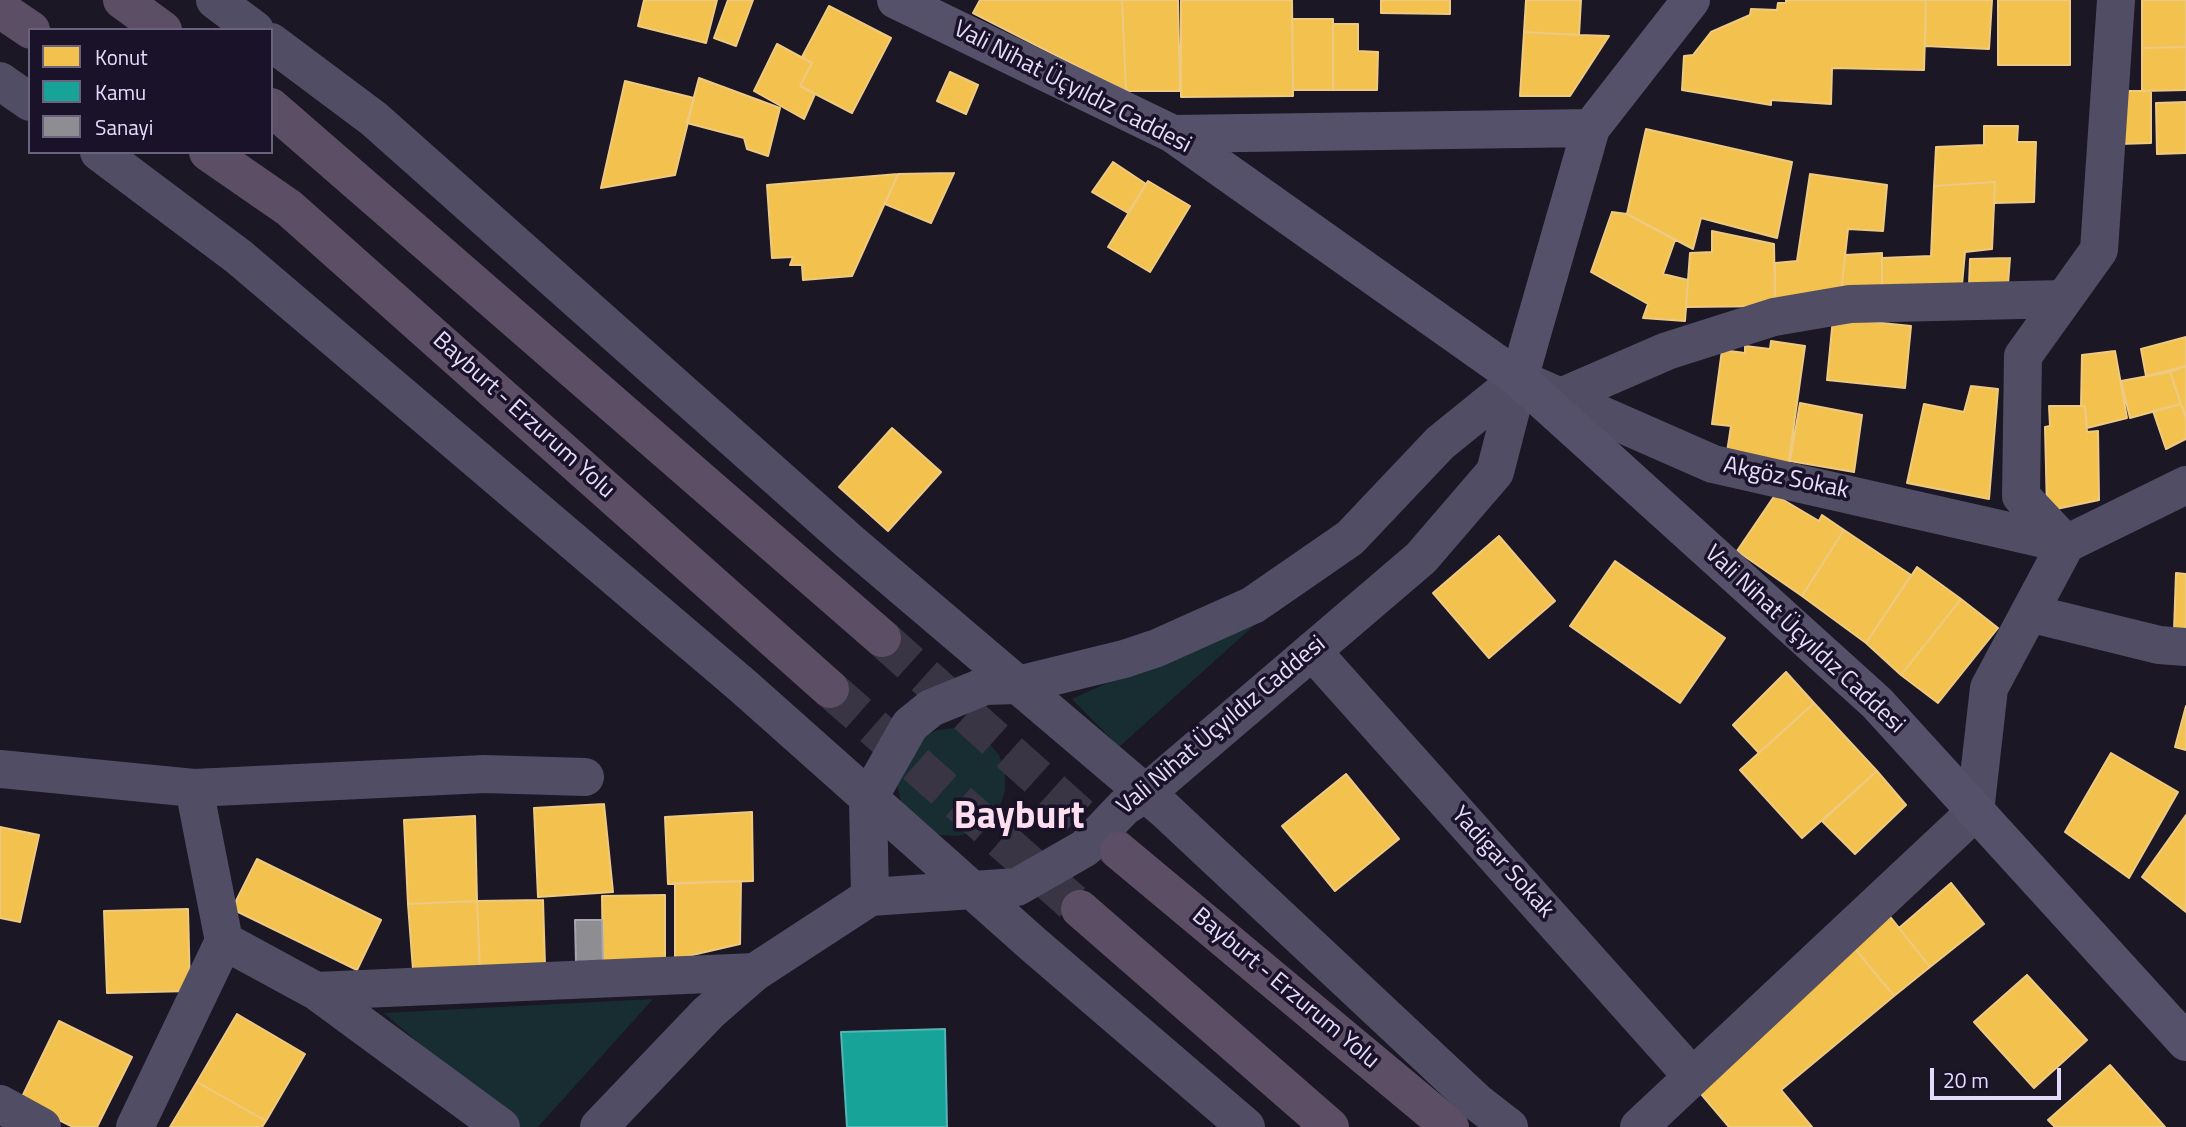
<!DOCTYPE html>
<html>
<head>
<meta charset="utf-8">
<style>
  body { margin:0 }
  #map { position:relative; width:2186px; height:1127px; overflow:hidden; background:#1b1724; font-family:"Titillium Web",sans-serif }
  canvas { display:block }
  .legend { position:absolute; left:28px; top:28px; width:245px; height:126px; box-sizing:border-box; background:#191229; border:2px solid #6a637e; margin:0; padding:9px 12px; list-style:none; font-size:21px; color:#e4dcfd }
  .legend li { display:flex; align-items:center; gap:14px; height:35px }
  .legend b { width:35px; border:2px solid #6a637e }
  .scale { position:absolute; left:1930px; top:1068px; width:131px; height:32px; box-sizing:border-box; border:4px solid #e4dcfd; border-top:0; padding-left:9px; font-size:21px; line-height:24px; white-space:nowrap; color:#e4dcfd; -webkit-text-stroke:5px #191229; paint-order:stroke }
</style>
</head>
<body>
<div id="map">
<canvas width="2186" height="1127"></canvas>
<ul class="legend">
<li><b style="height:19px;background:#f2c14e"></b>Konut</li>
<li><b style="height:19px;background:#17a398"></b>Kamu</li>
<li><b style="height:19px;background:#8d8d92"></b>Sanayi</li>
</ul>
<div class="scale">20 m</div>
</div>
<script>
const ctx = document.querySelector('canvas').getContext('2d');
ctx.lineJoin = 'round';
function fill(path, color) { ctx.fillStyle = color; ctx.fill(path, 'evenodd'); }
const poly = rows => new Path2D(rows.map(r => 'M' + r).join(''));
function stroke(path, color, width, dash) { ctx.strokeStyle = color; ctx.lineWidth = width; ctx.lineCap = dash ? 'butt' : 'round'; ctx.setLineDash(dash || []); ctx.stroke(path); }
function label(font, color, halo, rows, align = 'center') {
  ctx.font = font + ' "Titillium Web",sans-serif'; ctx.lineWidth = 7; ctx.setLineDash([]); ctx.textBaseline = 'middle'; ctx.strokeStyle = halo; ctx.fillStyle = color; for (const [text, x, y, turn = 0] of rows) {
    ctx.save(); ctx.translate(x, y); ctx.rotate((+turn || 0) * Math.PI / 180); ctx.textAlign = isNaN(turn) ? turn : align; if (halo) ctx.strokeText(text, 0, 0); ctx.fillText(text, 0, 0); ctx.restore();
  }
}
fill(poly([
  [1279,603,1119,747,1072,699],
  [955,728,973,733,988,742,999,755,1005,772,1005,790,1000,807,990,821,975,831,958,836,941,835,924,829,901,802,897,785,921,738,937,730],
  [653,999,538,1127,516,1127,384,1013]
]), '#172d31');
const homes = poly([
  [644,0,717,0,706,43,638,26,644,0],
  [728,0,753,0,736,46,714,38,728,0],
  [980,0,1122,0,1126,91,973,13,980,0],
  [1122,0,1178,0,1180,91,1126,91,1122,0],
  [1181,0,1292,0,1293,96,1181,97,1181,0],
  [1381,0,1450,0,1450,14,1381,13,1381,0],
  [1526,0,1581,0,1579,35,1524,32,1526,0],
  [1786,0,1926,0,1924,70,1832,68,1831,104,1771,100,1771,105,1682,90,1684,56,1693,55,1711,32,1750,15,1751,9,1777,10,1778,3,1786,3,1786,0],
  [1926,0,1992,0,1989,49,1925,46,1926,0],
  [1998,0,2070,0,2070,65,1998,65,1998,0],
  [2142,0,2186,0,2186,47,2142,48,2142,0],
  [829,6,891,38,852,113,800,86,812,63,802,57,829,6],
  [1292,19,1333,19,1333,90,1293,90,1292,19],
  [1333,24,1358,24,1358,51,1378,52,1377,90,1333,90,1333,24],
  [1524,32,1579,35,1609,36,1570,96,1520,96,1524,32],
  [777,44,812,63,800,86,815,94,804,119,754,91,777,44],
  [2186,47,2186,90,2142,91,2142,48,2186,47],
  [950,72,978,85,966,114,937,101,950,72],
  [699,78,780,108,768,156,747,149,744,138,687,123,699,78],
  [625,81,694,98,675,175,601,188,625,81],
  [2118,91,2151,91,2151,143,2119,144,2118,91],
  [2186,102,2186,153,2157,154,2156,103,2186,102],
  [1984,126,2018,126,2017,142,2036,142,2034,202,1994,203,1995,182,1934,186,1936,147,1984,145,1984,126],
  [1646,129,1792,162,1777,238,1701,218,1693,249,1627,214,1646,129],
  [1113,162,1146,184,1128,213,1092,192,1113,162],
  [954,173,931,223,885,204,898,174,954,173],
  [898,174,852,276,803,280,802,265,790,265,793,257,772,258,767,185,898,174],
  [1810,174,1887,185,1883,231,1848,229,1841,293,1775,302,1775,263,1797,261,1810,174],
  [1148,181,1190,206,1150,272,1108,247,1148,181],
  [1995,182,1992,249,1965,252,1962,285,1882,290,1882,258,1931,256,1934,186,1995,182],
  [1612,212,1627,214,1675,240,1663,274,1688,280,1685,321,1643,318,1648,304,1591,272,1612,212],
  [1712,231,1774,244,1775,306,1686,307,1690,253,1712,252,1712,231],
  [1882,253,1882,285,1841,293,1845,255,1882,253],
  [2010,258,2008,284,1969,285,1970,259,2010,258],
  [1833,318,1911,326,1905,388,1827,380,1833,318],
  [2186,337,2186,366,2146,376,2141,349,2186,337],
  [1771,341,1805,346,1788,467,1726,459,1731,426,1712,424,1722,350,1745,353,1745,346,1770,349,1771,341],
  [2115,351,2127,418,2087,428,2085,406,2081,406,2082,355,2115,351],
  [2186,366,2186,419,2170,372,2186,366],
  [2170,372,2181,404,2130,418,2121,381,2170,372],
  [1971,386,1998,389,1989,499,1907,483,1924,404,1964,412,1971,386],
  [1800,403,1862,415,1854,472,1790,461,1800,403],
  [2181,404,2186,419,2186,439,2166,449,2153,411,2181,404],
  [2049,406,2085,406,2087,432,2098,431,2099,500,2047,511,2045,427,2050,426,2049,406],
  [892,428,941,472,888,531,839,487,892,428],
  [1775,495,1819,521,1822,515,1844,530,1802,596,1737,551,1775,495],
  [1844,530,1911,575,1866,643,1802,596,1844,530],
  [1499,536,1555,601,1489,658,1433,593,1499,536],
  [1615,561,1725,638,1680,703,1570,626,1615,561],
  [1917,567,1961,599,1901,675,1866,643,1917,567],
  [2176,573,2186,574,2186,631,2174,631,2176,573],
  [1961,599,1998,628,1938,703,1901,675,1961,599],
  [1786,672,1814,703,1759,753,1733,725,1786,672],
  [1814,703,1877,771,1802,838,1740,770,1814,703],
  [2186,706,2186,750,2175,747,2186,706],
  [2111,753,2178,792,2129,878,2065,832,2111,753],
  [1877,771,1906,805,1855,854,1822,821,1877,771],
  [1346,774,1399,839,1335,891,1282,826,1346,774],
  [604,804,613,892,538,897,534,808,604,804],
  [752,812,753,881,668,884,665,817,752,812],
  [2186,815,2186,912,2142,877,2186,815],
  [475,816,477,901,408,904,404,820,475,816],
  [0,827,39,835,20,922,0,918,0,827],
  [257,859,381,920,357,970,232,909,257,859],
  [741,881,740,944,675,959,675,883,741,881],
  [1951,883,1984,924,1930,967,1899,928,1951,883],
  [665,895,665,963,603,964,602,896,665,895],
  [543,900,545,966,480,969,477,901,543,900],
  [477,901,480,969,413,970,408,904,477,901],
  [188,909,190,991,107,993,104,911,188,909],
  [1888,914,1930,967,1894,996,1851,944,1888,914],
  [1851,944,1894,996,1781,1090,1812,1127,1729,1127,1690,1081,1851,944],
  [2027,975,2087,1040,2034,1088,1974,1022,2027,975],
  [237,1014,305,1054,266,1121,197,1082,237,1014],
  [59,1021,132,1057,97,1127,73,1127,20,1101,59,1021],
  [2110,1065,2165,1127,2055,1127,2048,1120,2110,1065],
  [197,1082,266,1121,262,1127,170,1127,197,1082]
]);
fill(homes, '#f2c14e');
stroke(homes, '#eec982', 2);
const public = poly([
  [945,1029,947,1127,847,1127,841,1032,945,1029]
]);
fill(public, '#17a398');
stroke(public, '#54b4b6', 2);
const industry = poly([
  [575,920,602,920,603,964,576,963,575,920]
]);
fill(industry, '#8d8d92');
stroke(industry, '#a7a5b2', 2);
stroke(poly([
  [882,638,1119,851],
  [830,689,1080,909]
]), '#393545', 38, [38, 19]);
stroke(poly([
  [215,0,255,30],
  [271,42,374,119,851,543,1164,809,1478,1103,1509,1127],
  [0,81,30,102],
  [99,152,239,257,743,686,1034,945,1246,1127],
  [1524,381,1713,464,2066,544],
  [1561,397,1667,351,1774,317,1850,304,2064,299],
  [2066,544,2021,496,2023,356,2099,250,2116,0],
  [2029,613,2159,645,2186,647],
  [1312,651,1692,1076],
  [0,769,194,788,484,774,585,777],
  [194,788,224,941,316,991,501,1127],
  [316,991,755,972],
  [0,1104,42,1127],
  [135,1127,224,941],
  [1639,1127,1975,812,1989,688,2066,544,2186,485]
]), '#514d64', 38);
stroke(poly([
  [870,897,868,799,910,725,931,708,985,686,1018,685,1124,659,1157,648,1253,605,1350,538,1440,443,1519,379],
  [599,1127,708,1013,755,972,870,897,1017,887,1085,848,1124,807,1146,793,1421,558,1495,472,1519,379]
]), '#514d64', 38);
stroke(poly([
  [896,0,1173,134,1519,379,1877,703,2186,1042],
  [1173,134,1591,128],
  [1519,379,1591,128,1691,0]
]), '#55516a', 38);
stroke(poly([
  [122,0,163,30],
  [0,9,31,30],
  [271,107,882,638],
  [208,152,289,208,830,689],
  [1119,851,1450,1127],
  [1080,909,1330,1127]
]), '#5c4e64', 38);
label('24px', '#e4dcfd', '#191229', [
  ["Vali Nihat Üçyıldız Caddesi",1072,88,27],
  ["Bayburt - Erzurum Yolu",523,416,42],
  ["Akgöz Sokak",1786,479,12],
  ["Vali Nihat Üçyıldız Caddesi",1804,640,43],
  ["Vali Nihat Üçyıldız Caddesi",1222,726,-40],
  ["Yadigar Sokak",1502,863,48],
  ["Bayburt - Erzurum Yolu",1285,989,40]
]);
label('bold 38px', '#fddeef', '#191229', [
  ["Bayburt",1019,819]
]);
</script>
</body>
</html>
